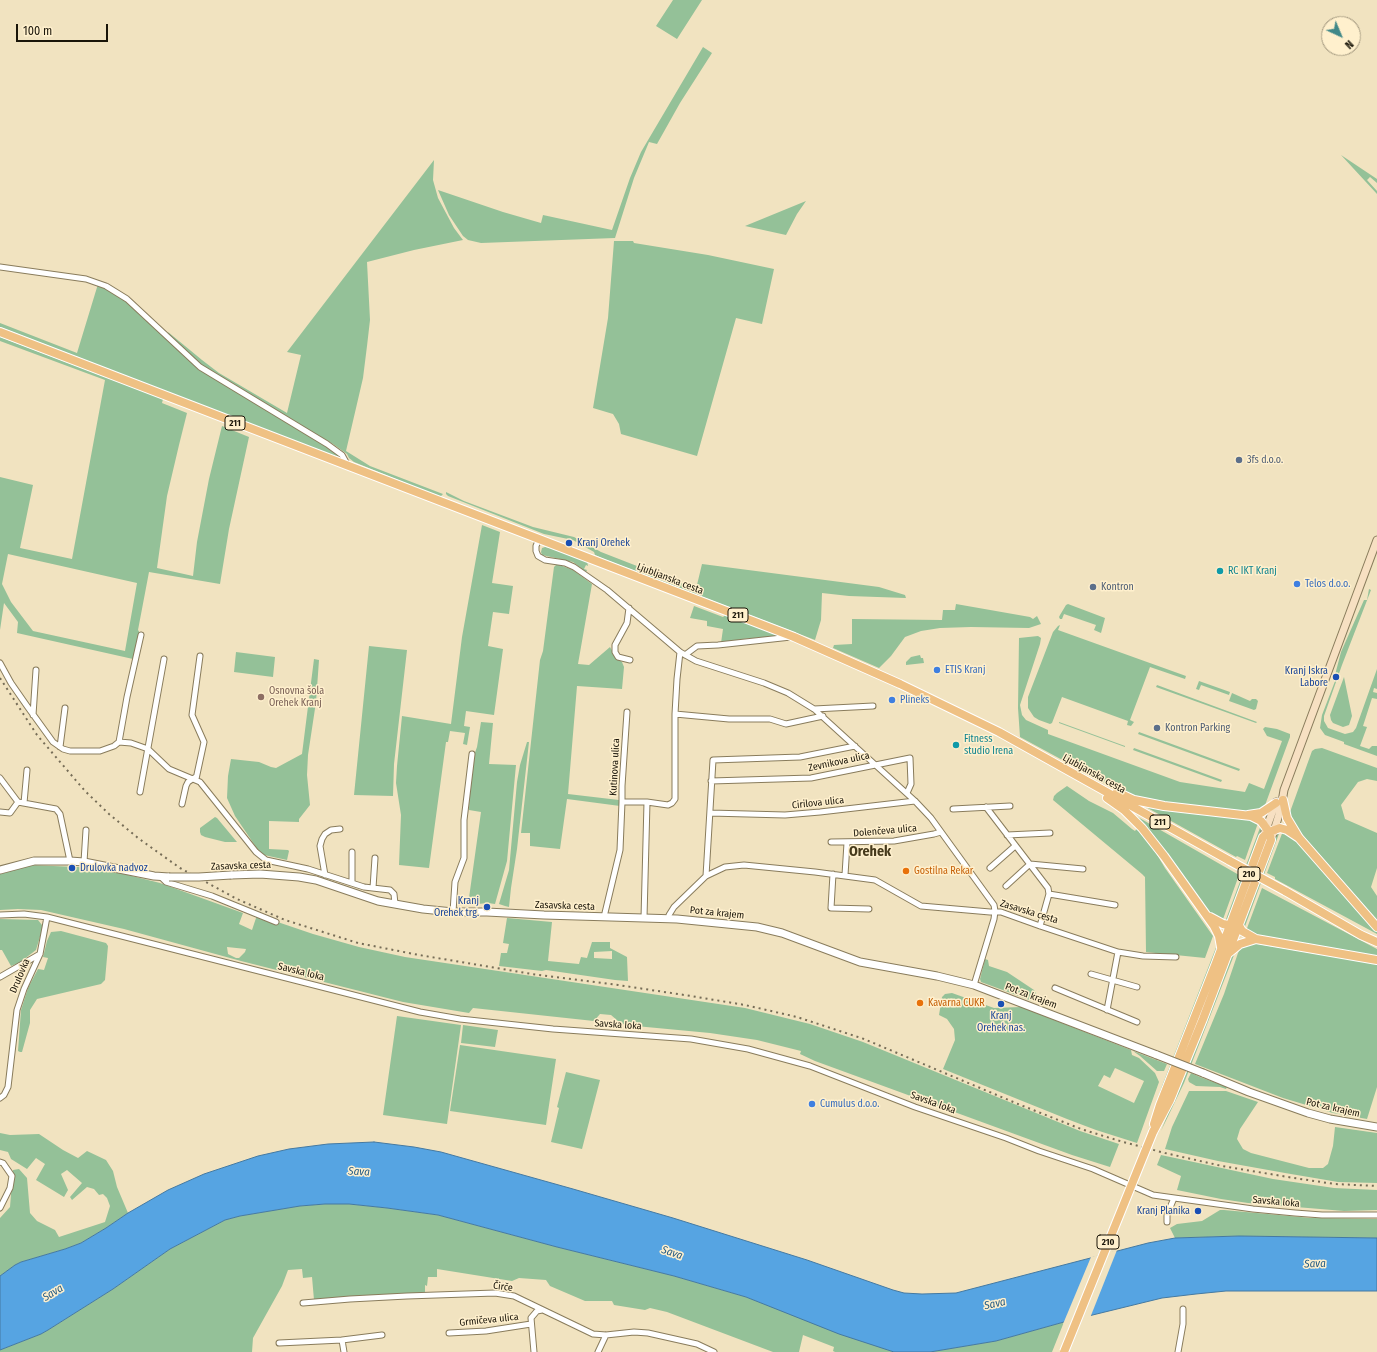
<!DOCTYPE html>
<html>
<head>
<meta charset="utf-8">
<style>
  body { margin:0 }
  #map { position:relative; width:1377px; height:1352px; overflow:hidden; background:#f1e3c0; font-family:"Fira Sans Condensed",sans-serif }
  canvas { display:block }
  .north { position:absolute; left:1321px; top:16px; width:40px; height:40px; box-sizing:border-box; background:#fff0cd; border:1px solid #a3987f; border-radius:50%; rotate:136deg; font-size:11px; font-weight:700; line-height:16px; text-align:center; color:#1a1509 }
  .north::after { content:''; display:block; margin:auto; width:14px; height:18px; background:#408888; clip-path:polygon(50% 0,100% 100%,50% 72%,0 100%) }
  .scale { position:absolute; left:16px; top:24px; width:92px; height:18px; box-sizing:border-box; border:2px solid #1a1509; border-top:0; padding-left:5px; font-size:12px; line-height:14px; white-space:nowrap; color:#1a1509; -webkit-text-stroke:3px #fff0cd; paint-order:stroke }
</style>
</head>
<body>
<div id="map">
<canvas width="1377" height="1352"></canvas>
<div class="north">N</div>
<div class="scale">100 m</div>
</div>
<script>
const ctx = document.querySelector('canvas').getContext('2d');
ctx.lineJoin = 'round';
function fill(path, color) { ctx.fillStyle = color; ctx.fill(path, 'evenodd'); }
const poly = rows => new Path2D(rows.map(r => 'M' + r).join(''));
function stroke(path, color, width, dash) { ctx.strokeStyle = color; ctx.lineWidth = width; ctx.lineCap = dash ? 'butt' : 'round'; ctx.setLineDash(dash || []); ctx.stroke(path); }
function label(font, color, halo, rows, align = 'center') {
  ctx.font = font + ' "Fira Sans Condensed",sans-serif'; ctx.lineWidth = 3; ctx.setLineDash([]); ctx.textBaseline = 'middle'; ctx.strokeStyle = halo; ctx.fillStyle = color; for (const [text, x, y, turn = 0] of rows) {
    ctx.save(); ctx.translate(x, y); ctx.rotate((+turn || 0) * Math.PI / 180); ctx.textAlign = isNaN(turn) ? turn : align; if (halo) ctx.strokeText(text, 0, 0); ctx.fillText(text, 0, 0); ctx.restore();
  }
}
fill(poly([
  [673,0,702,0,677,39,656,26],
  [703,47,712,53,680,103,657,144,649,142,634,178,615,238,481,243,468,240,463,236,449,215,438,190,503,212,541,223,543,215,612,230,630,178,641,152],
  [1341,155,1377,179,1377,183,1370,177,1367,180,1377,191,1377,194],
  [434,160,433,180,438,198,454,228,463,240,414,250,367,262,370,320,367,346,363,378,346,451,370,466,443,494,440,497,354,462,349,458,347,454,333,444,233,386,203,366,170,337,168,332,202,360,219,373,287,413,301,355,287,352],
  [806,201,797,214,786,235,745,226],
  [614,241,633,241,634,243,708,255,774,269,762,324,736,318,697,456,621,434,619,424,613,414,593,408,608,318],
  [98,284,106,288,125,300,199,369,333,451,339,456,336,457,0,327,0,323,77,353],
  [0,337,163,399,162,403,187,413,179,445,167,496,157,568,193,576,197,542,209,479,222,426,249,437,229,529,220,584,149,572,138,630,140,633,133,659,17,633,18,622,4,603,0,630,0,477,33,485,20,548,72,559,105,380,0,341],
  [8,554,137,583,125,651,33,631,11,602,2,584],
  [446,492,464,501,533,527,574,537,601,552,696,589,702,564,879,587,905,595,906,598,849,596,822,593,821,620,815,640,604,559,595,555,594,552,573,540,544,534,448,496,446,494],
  [482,525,500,532,492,583,513,586,509,614,493,612,488,646,503,649,494,715,466,711,464,726,470,727,467,745,463,744,465,733,450,731,448,742,446,742,429,868,399,865,401,815,396,783,397,766,402,716,451,724,462,637],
  [545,547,556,549,587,561,588,566,586,565,584,569,587,570,586,572,573,562,542,555,541,552,542,548],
  [557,564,573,570,592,584,578,664,589,665,610,647,615,656,622,662,624,667,622,689,577,686,568,794,619,800,620,806,567,799,560,849,530,846,530,833,521,833,540,660,543,651,554,567],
  [1369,589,1371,590,1342,665,1324,716,1324,721,1328,728,1345,734,1353,732,1356,728,1377,669,1377,689,1374,688,1373,692,1377,693,1377,699,1372,698,1363,726,1367,727,1360,746,1369,749,1372,746,1377,746,1377,756,1344,744,1344,742,1325,735,1320,728,1322,715,1337,676,1335,675,1341,652,1364,600,1367,600],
  [956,604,1030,617,1033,619,1037,616,1041,624,1029,628,971,627,940,628,921,631,905,637,891,656,879,668,833,648,834,645,852,644,852,619,942,620,943,610,955,610],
  [1068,604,1105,618,1101,633,1094,630,1096,625,1064,614,1062,619,1060,619,1059,617,1060,615,1066,605],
  [694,606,723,617,726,614,778,634,777,636,743,639,721,643,723,629,707,626,707,621,690,618],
  [1060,625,1058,630,1186,676,1185,679,1150,667,1130,720,1134,722,1131,726,1127,725,1128,721,1062,697,1052,723,1050,724,1039,720,1034,717,1028,708,1028,697,1053,632,1058,626],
  [1038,636,1041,638,1040,644,1020,705,1022,715,1026,720,1048,730,1048,734,1180,782,1245,792,1249,783,1264,789,1282,741,1267,736,1263,729,1265,727,1277,729,1290,734,1290,737,1264,808,1253,813,1182,807,1125,794,1020,737,1018,708,1019,638],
  [369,646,407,650,394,764,393,796,354,795],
  [236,652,275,657,273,677,234,672],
  [920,655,921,658,923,658,924,663,906,665,906,662,911,657],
  [314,659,319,660,316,702,308,755,307,775,310,805,299,819,299,822,269,821,269,849,288,850,289,851,287,860,264,855,258,850,235,816,227,798,228,776,231,759,259,762,271,767,276,768,302,754],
  [1344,677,1352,716,1349,725,1343,727,1333,723,1331,720,1330,715],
  [1199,681,1230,692,1229,695,1201,685,1199,690,1196,689],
  [1157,685,1257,722,1256,723,1156,687],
  [1232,693,1250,701,1252,699,1256,699,1258,701,1256,709,1254,710,1229,701],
  [481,722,493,723,489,764,516,765,507,861,495,904,488,903,468,905,481,812,469,810,470,778,472,761,477,747],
  [1059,722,1125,746,1125,747,1059,723],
  [1139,732,1240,769,1239,771,1138,734],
  [527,742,529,742,517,849,511,888,509,907,505,906,499,904,509,870,517,782,520,765],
  [1134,748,1222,780,1221,782,1133,750],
  [1322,748,1377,768,1377,781,1367,779,1358,782,1341,805,1345,819,1377,833,1377,868,1371,887,1377,896,1377,920,1293,824,1290,818,1290,812,1312,751,1315,749],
  [1067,786,1089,801,1113,813,1132,829,1135,831,1138,827,1157,851,1156,853,1165,868,1213,936,1205,958,1146,952,1145,877,1142,874,1053,800,1054,796,1057,793],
  [1144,806,1253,820,1258,823,1245,860,1237,856,1236,857],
  [1136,816,1239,875,1222,922,1209,913],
  [215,817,217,818,237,842,225,842,205,837,201,835,200,832,200,828],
  [1261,825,1263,827,1228,922,1225,922],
  [1277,831,1280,831,1244,929,1242,927],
  [1283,831,1288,833,1302,846,1377,930,1377,934,1275,879,1275,877,1267,873],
  [30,865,100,868,160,883,243,913,239,924,252,930,257,915,313,934,359,947,405,957,745,1008,810,1024,863,1042,1080,1131,1119,1144,1110,1167,1072,1155,815,1061,800,1054,801,1051,757,1040,710,1033,625,1025,618,1021,611,1015,600,1014,594,1021,473,1008,469,1013,403,1002,241,961,124,929,41,910,18,909,0,910,0,874],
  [227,947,246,949,245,952,239,958,236,958,228,954],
  [1262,888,1377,949,1377,957,1252,934,1246,931],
  [507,918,552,922,548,961,579,964,581,957,587,958,592,942,610,942,610,948,627,957,628,981,615,980,546,970,542,971,499,966,501,953,507,953,509,944,503,943],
  [612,951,612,959,594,958,594,952],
  [0,919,38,920,42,925,42,930,36,950,19,963,11,966,2,950,0,950],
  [61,931,106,943,108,946,105,980,101,984,37,999,30,1010,30,1023,22,1052,20,1052,18,1051,21,1010,28,988,38,969,44,970,48,958,43,957,47,941,51,932],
  [1249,944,1257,944,1377,964,1377,1087,1367,1119,1333,1113,1283,1098,1195,1064,1224,994,1238,953,1241,947],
  [1217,945,1217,950,1149,1125,1162,1086],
  [1236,950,1184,1083,1161,1131,1230,958],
  [985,959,988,960,989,966,1007,972,1034,990,1037,995,1035,1002,981,982,980,979],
  [952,993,994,1008,1021,1007,1131,1050,1132,1055,1139,1058,1155,1073,1159,1082,1137,1143,1096,1130,1067,1119,943,1069,955,1040,954,1029,947,1019,939,1015,942,997,945,994],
  [1115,1068,1144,1081,1134,1103,1098,1086,1104,1075,1110,1078],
  [397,1016,461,1025,447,1124,383,1115],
  [463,1025,498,1030,495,1047,461,1043],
  [460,1045,556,1059,546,1125,450,1111],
  [1133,1051,1167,1064,1164,1071,1157,1071,1140,1056],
  [566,1072,600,1080,582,1149,551,1142,559,1108,557,1107],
  [1191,1073,1200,1077,1227,1087,1226,1089,1220,1087,1196,1086,1189,1082,1188,1079],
  [1189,1091,1226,1091,1258,1102,1240,1129,1237,1139,1243,1149,1251,1153,1309,1168,1323,1168,1328,1164,1333,1146,1335,1127,1377,1133,1377,1183,1338,1182,1285,1173,1218,1161,1165,1149,1172,1127],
  [0,1133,10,1135,39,1134,63,1150,78,1158,87,1151,106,1160,113,1171,117,1187,128,1213,106,1228,81,1243,65,1249,21,1262,15,1265,0,1276,0,1218,10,1207,13,1170,19,1169,27,1178,30,1213,37,1221,55,1230,59,1237,105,1222,110,1206,107,1198,103,1194,99,1195,94,1189,87,1187,72,1200,70,1197,82,1183,67,1170,61,1174,68,1190,64,1197,36,1180,45,1164,36,1158,27,1169,11,1159,8,1152,0,1150],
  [1161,1155,1273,1179,1334,1188,1377,1190,1377,1210,1344,1211,1248,1203,1221,1199,1177,1190,1181,1176,1157,1165],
  [325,1204,349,1204,387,1208,438,1215,557,1247,674,1276,746,1297,894,1352,835,1352,833,1351,834,1347,803,1335,799,1352,773,1352,667,1312,650,1308,645,1310,614,1305,612,1301,585,1301,550,1286,546,1280,519,1278,512,1281,437,1269,437,1277,428,1277,427,1286,425,1285,425,1294,314,1300,312,1277,303,1278,302,1269,288,1270,282,1286,253,1338,252,1352,0,1352,0,1350,41,1334,48,1330,113,1289,170,1249,225,1220,240,1216,300,1206],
  [1220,1210,1224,1210,1311,1218,1377,1219,1377,1238,1239,1236,1175,1238,1170,1228,1177,1224,1202,1221],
  [1064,1322,1052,1352,930,1352,996,1341]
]), '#94c198');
const water = poly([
  [374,1142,414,1147,441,1152,573,1189,673,1218,807,1260,893,1290,904,1293,922,1294,956,1293,1148,1243,1175,1238,1239,1236,1377,1238,1377,1291,1226,1291,1196,1294,1162,1298,1064,1322,996,1341,930,1352,894,1352,839,1334,746,1297,674,1276,557,1247,438,1215,387,1208,349,1204,325,1204,300,1206,240,1216,225,1220,170,1249,113,1289,48,1330,41,1334,0,1350,0,1276,15,1265,21,1262,65,1249,81,1243,106,1228,128,1213,168,1190,204,1174,258,1156,289,1149,328,1144,374,1142]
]);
fill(water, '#56a4e2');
stroke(water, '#4479a1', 1);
fill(poly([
  [1117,1250,1090,1318,1063,1324,1091,1257]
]), '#f1e3c0');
const minor = poly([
  [0,267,86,279,106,286,127,299,200,367,327,444,342,455,348,466],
  [539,539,536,546,536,551,538,556,545,560,565,563,574,567,607,590,680,652,696,661,764,683,788,693,814,709,915,801,931,818,994,905,995,911,994,919,974,985],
  [629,608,627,623,615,645,615,652,618,657,630,660],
  [685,655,697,646,718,645,791,637],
  [0,663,11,683,27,706,53,742,63,749,70,751,100,751,114,746,119,742,127,697,141,635],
  [814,709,873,706],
  [627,712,622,786,622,802,647,802,668,805,672,803,675,799,675,714,677,679,680,652],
  [675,714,729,719,770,719,786,724,823,716],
  [33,715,36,670],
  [119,742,131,743,148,749,169,769,200,782,256,852,266,860,308,869,364,887,390,890,394,894,395,904],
  [60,747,65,708],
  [0,778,18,802,56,809,60,814,70,861],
  [196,779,204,742,192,715,200,656],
  [711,781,811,778,910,758,911,784,907,793],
  [140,792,164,659],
  [24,803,27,770],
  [182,804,186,786,188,782,194,778],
  [986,807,1048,888,1049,894,1040,926],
  [953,809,1010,806],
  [0,812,10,813,18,802],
  [710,813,785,815,820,812,915,801],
  [1007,835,1050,833],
  [831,842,894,841,934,834,941,832],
  [84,862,86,830],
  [990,868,1015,846],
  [833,874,831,908,869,909],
  [325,875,320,846,322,839,325,834,331,830,340,829],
  [845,875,847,843],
  [706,876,713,760,800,757,855,746],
  [161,877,166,882,212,896,276,922],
  [352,883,352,852],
  [1006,886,1030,864,1083,869],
  [373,888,375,858],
  [1049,894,1115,905],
  [453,912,455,882,464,858,464,820,472,754],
  [0,915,24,914,47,917,40,954,24,989,17,1010,8,1087,4,1095,0,1098],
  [47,917,420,1012,460,1019,553,1029,691,1039,748,1049,810,1066,915,1107,1006,1138,1039,1151,1093,1169,1153,1195,1253,1209,1295,1213,1322,1215,1377,1215],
  [604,917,620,850,622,802],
  [644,918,647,802],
  [669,919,669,915,674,907,706,876,725,867,744,865,815,872,875,880,921,906,990,912,1001,912,1040,926,1118,952,1143,956,1176,957],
  [1091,974,1137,987],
  [0,977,40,954],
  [1055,988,1137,1022],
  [1107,1010,1118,952],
  [0,1162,3,1163,12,1176,10,1188,0,1208],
  [1167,1222,1167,1215,1174,1198],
  [303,1303,350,1299,407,1296,495,1293,514,1296,593,1334,606,1335,634,1332,648,1333,697,1344,714,1352],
  [449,1333,486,1331,531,1324],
  [342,1340,344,1352],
  [279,1343,342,1340,382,1335],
  [534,1352,531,1318,537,1311,542,1310],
  [598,1352,606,1335],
  [1178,1352,1183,1324,1183,1309]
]);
const tertiary = poly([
  [0,870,34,861,70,861,84,862,154,876,169,877],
  [231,875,260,874,299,877,316,880,378,901,423,909,453,912,487,912,544,915,677,919,757,927,782,933,860,962,937,976,974,985,1157,1055],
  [1203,1073,1249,1092,1308,1113,1330,1119,1377,1127]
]);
const secondary = poly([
  [1265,832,1276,802],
  [1273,834,1281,808,1284,790,1377,540]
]);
const primary = poly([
  [0,332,794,637,900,684,999,732,1230,861],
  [1117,792,1134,800,1164,806,1251,816,1261,821,1264,825,1269,832,1271,840,1203,1019,1170,1100,1153,1132],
  [1107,798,1124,810,1142,828,1164,856,1214,926,1219,936,1221,947],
  [1283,800,1287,818,1299,838,1377,927],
  [1248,815,1261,813,1276,803],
  [1285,891,1361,935,1377,942],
  [1210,917,1223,924,1228,925,1234,923],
  [1237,922,1242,931,1256,939,1377,960],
  [1229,953,1240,944,1256,939],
  [1154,1124,1160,1105,1216,963,1263,837,1269,832,1280,828,1287,830,1299,838]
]);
stroke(minor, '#897c5c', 7);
stroke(tertiary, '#897c5c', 9);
stroke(secondary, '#897c5c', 9);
stroke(primary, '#fff', 10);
stroke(minor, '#fff', 5);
stroke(tertiary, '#fff', 7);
stroke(secondary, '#f7e0c2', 7);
stroke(primary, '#efc184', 8);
stroke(poly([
  [0,678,37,735,85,791,109,814,138,838,180,868,237,899,285,920,358,943,419,955,532,974,618,985,691,996,745,1005,797,1017,864,1039,1018,1104,1081,1129,1123,1142,1165,1153,1222,1166,1294,1178,1335,1184,1377,1186]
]), '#766d57', 2, [2, 4]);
const tertiaryBridge = poly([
  [169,877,199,877,231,875],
  [1157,1055,1203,1073]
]);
const primaryBridge = poly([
  [1230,861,1285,891],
  [1064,1352,1153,1132]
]);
stroke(tertiaryBridge, '#897c5c', 9, []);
stroke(primaryBridge, '#fff', 10, []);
stroke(tertiaryBridge, '#fff', 7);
stroke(primaryBridge, '#efc184', 8);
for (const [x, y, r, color] of [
  [1239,460,4,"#5c6f8a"],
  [569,543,4,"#1a4fb4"],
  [1220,571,4,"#0f9aa8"],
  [1297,584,4,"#3f7fe0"],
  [1093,587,4,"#5c6f8a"],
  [937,670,4,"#3f7fe0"],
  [1336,677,4,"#1a4fb4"],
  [261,697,4,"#8d6e63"],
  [892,700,4,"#3f7fe0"],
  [1157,728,4,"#5c6f8a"],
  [956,745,4,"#0f9aa8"],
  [72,868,4,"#1a4fb4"],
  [906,871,4,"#e8710a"],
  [487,907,4,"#1a4fb4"],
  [920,1003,4,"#e8710a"],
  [1001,1004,4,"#1a4fb4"],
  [812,1104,4,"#3f7fe0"],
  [1198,1211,4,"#1a4fb4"]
]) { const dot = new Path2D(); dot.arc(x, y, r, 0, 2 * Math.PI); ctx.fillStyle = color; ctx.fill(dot); stroke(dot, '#fff0cd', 1.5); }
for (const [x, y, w] of [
  [235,423,20],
  [738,615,20],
  [1160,822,20],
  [1249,874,22],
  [1108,1242,22]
]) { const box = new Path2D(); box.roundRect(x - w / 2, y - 7, w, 14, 3); ctx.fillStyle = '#fff0cd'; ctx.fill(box); stroke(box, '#1a1509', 1); }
label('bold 9px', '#1a1509', null, [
  ["211",235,423],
  ["211",738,615],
  ["211",1160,822],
  ["210",1249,874],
  ["210",1108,1242]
]);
label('10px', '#4e5e75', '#fff0cd', [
  ["3fs d.o.o.",1247,460],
  ["Kontron",1101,587],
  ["Kontron Parking",1165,728]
], 'left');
label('10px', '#164399', '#fff0cd', [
  ["Kranj Orehek",577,543,"left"],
  ["Kranj Iskra",1328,671],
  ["Labore",1328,683],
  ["Drulovka nadvoz",80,868,"left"],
  ["Kranj",479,901],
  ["Orehek trg.",479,913],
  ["Kranj",1001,1016,"center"],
  ["Orehek nas.",1001,1028,"center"],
  ["Kranj Planika",1190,1211]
], 'right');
label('10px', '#0d838f', '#fff0cd', [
  ["RC IKT Kranj",1228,571],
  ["Fitness",964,739],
  ["studio Irena",964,751]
], 'left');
label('10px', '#1a1509', '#fff0cd', [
  ["Ljubljanska cesta",670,579,21],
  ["Zevnikova ulica",839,762,-12],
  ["Kutinova ulica",615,767,-87],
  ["Ljubljanska cesta",1094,774,29],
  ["Cirilova ulica",818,803,-6],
  ["Dolenčeva ulica",885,831,-5],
  ["Zasavska cesta",241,866,-2],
  ["Zasavska cesta",565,906,2],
  ["Zasavska cesta",1029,912,17],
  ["Pot za krajem",717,913,6],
  ["Savska loka",301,972,14],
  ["Drulovka",20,976,-67],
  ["Pot za krajem",1031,996,21],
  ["Savska loka",618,1025,4],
  ["Savska loka",933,1103,20],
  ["Pot za krajem",1333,1108,13],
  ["Savska loka",1276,1202,5],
  ["Čirče",503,1287,7],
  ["Grmičeva ulica",489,1320,-6]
]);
label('10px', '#366cbe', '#fff0cd', [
  ["Telos d.o.o.",1305,584],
  ["ETIS Kranj",945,670],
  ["Plineks",900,700],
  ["Cumulus d.o.o.",820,1104]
], 'left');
label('10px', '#785e54', '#fff0cd', [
  ["Osnovna šola",269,691],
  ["Orehek Kranj",269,703]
], 'left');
label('10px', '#c56008', '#fff0cd', [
  ["Gostilna Rekar",914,871],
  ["Kavarna CUKR",928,1003]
], 'left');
label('italic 11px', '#245b85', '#fff0cd', [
  ["Sava",359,1172,3],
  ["Sava",672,1253,19],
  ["Sava",1315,1264,-2],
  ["Sava",53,1293,-32],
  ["Sava",995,1304,-12]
]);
label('bold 14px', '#463a1c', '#fff0cd', [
  ["Orehek",870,852]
]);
</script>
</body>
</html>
